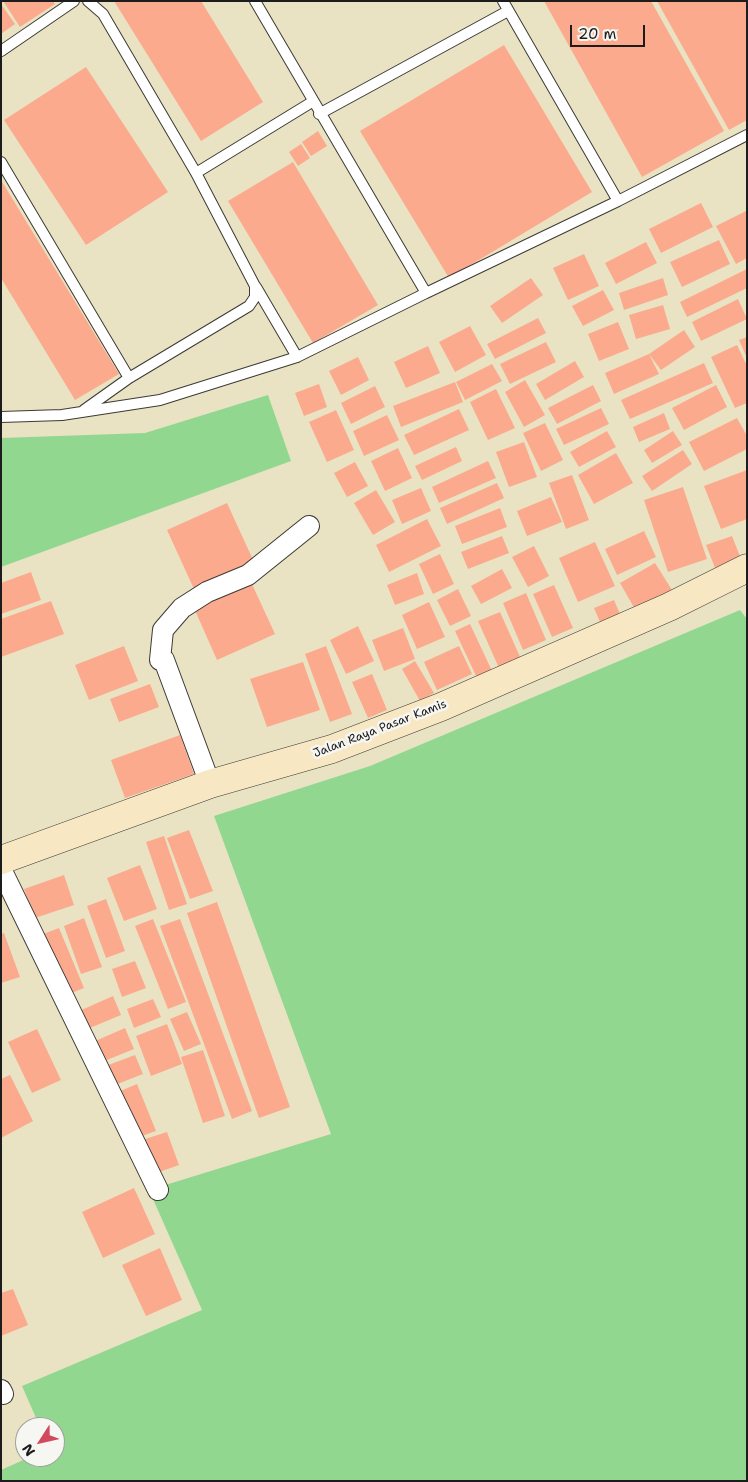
<!DOCTYPE html>
<html>
<head>
<meta charset="utf-8">
<style>
  body { margin:0 }
  #map { position:relative; width:748px; height:1482px; overflow:hidden; background:#e9e3c3; font-family:"Shantell Sans",sans-serif }
  canvas { display:block }
  .frame { position:absolute; inset:0; border:2px solid #1c1c1c; pointer-events:none }
  .north { position:absolute; left:15px; top:1417px; width:50px; height:50px; box-sizing:border-box; background:#f6f6f2; border:1px solid #9f9f9c; border-radius:50%; rotate:235deg; font-size:14px; font-weight:700; line-height:20px; text-align:center; color:#1c1c1c }
  .north::after { content:''; display:block; margin:auto; width:18px; height:22px; background:#d1495b; clip-path:polygon(50% 0,100% 100%,50% 72%,0 100%) }
  .scale { position:absolute; left:570px; top:25px; width:75px; height:22px; box-sizing:border-box; border:2px solid #1c1c1c; border-top:0; padding-left:6px; font-size:15px; line-height:18px; white-space:nowrap; color:#1c1c1c; -webkit-text-stroke:4px #f6f6f2; paint-order:stroke }
</style>
</head>
<body>
<div id="map">
<canvas width="748" height="1482"></canvas>
<div class="frame"></div>
<div class="north">N</div>
<div class="scale">20 m</div>
</div>
<script>
const ctx = document.querySelector('canvas').getContext('2d');
ctx.lineJoin = 'round';
function fill(path, color) { ctx.fillStyle = color; ctx.fill(path, 'evenodd'); }
const poly = rows => new Path2D(rows.map(r => 'M' + r).join(''));
function stroke(path, color, width, dash) { ctx.strokeStyle = color; ctx.lineWidth = width; ctx.lineCap = dash ? 'butt' : 'round'; ctx.setLineDash(dash || []); ctx.stroke(path); }
function label(font, color, halo, rows, align = 'center') {
  ctx.font = font + ' "Shantell Sans",sans-serif'; ctx.lineWidth = 5; ctx.setLineDash([]); ctx.textBaseline = 'middle'; ctx.strokeStyle = halo; ctx.fillStyle = color; for (const [text, x, y, turn = 0] of rows) {
    ctx.save(); ctx.translate(x, y); ctx.rotate((+turn || 0) * Math.PI / 180); ctx.textAlign = isNaN(turn) ? turn : align; if (halo) ctx.strokeText(text, 0, 0); ctx.fillText(text, 0, 0); ctx.restore();
  }
}
fill(poly([
  [268,395,291,461,1,567,1,438,145,433],
  [740,610,747,619,747,1481,1,1481,1,1470,30,1457,55,1457,55,1427,40,1427,22,1386,202,1310,149,1190,331,1134,214,816,370,766]
]), '#92d790');
fill(poly([
  [3,1,53,1,55,4,20,27],
  [114,1,201,1,263,102,201,141],
  [544,1,651,1,724,131,642,177],
  [657,1,747,1,747,120,729,130],
  [1,4,15,24,1,34],
  [504,45,592,192,449,278,360,131],
  [86,67,168,192,86,245,4,120],
  [318,131,327,146,311,156,302,142],
  [301,144,310,158,298,166,289,152],
  [293,162,378,305,313,343,228,201],
  [1,180,119,374,75,400,1,278],
  [701,203,713,227,661,253,649,229],
  [746,211,747,258,736,264,716,226],
  [719,240,730,264,682,287,670,262],
  [646,242,657,263,616,284,605,263],
  [584,254,599,286,568,300,553,268],
  [747,269,747,288,687,317,680,302],
  [531,278,543,295,502,323,490,306],
  [663,278,668,295,624,310,619,293],
  [603,290,614,310,583,326,572,306],
  [738,299,747,319,701,341,692,322],
  [663,305,670,329,636,339,629,315],
  [538,318,546,333,495,359,487,344],
  [618,322,629,349,599,361,588,334],
  [470,326,486,355,455,372,439,342],
  [684,330,695,347,661,370,649,354],
  [747,337,747,358,739,340],
  [546,342,556,362,510,384,500,364],
  [737,345,747,366,747,403,735,408,711,357],
  [428,346,440,373,406,388,394,362],
  [649,354,659,374,614,394,605,373],
  [358,357,369,380,341,395,329,371],
  [575,361,584,377,545,400,536,384],
  [704,363,713,383,630,419,621,400],
  [492,364,502,381,465,400,456,382],
  [525,380,545,415,524,427,505,392],
  [455,382,463,402,401,427,393,406],
  [319,384,327,407,304,416,295,393],
  [593,385,601,401,557,424,548,408],
  [716,385,727,407,684,430,672,408],
  [375,386,385,407,351,424,341,403],
  [496,389,515,428,488,440,470,402],
  [601,408,609,424,564,445,556,429],
  [459,409,469,430,414,455,404,435],
  [336,410,354,450,327,462,309,422],
  [664,413,670,429,639,442,633,427],
  [387,415,399,440,364,456,353,431],
  [737,418,747,436,747,449,704,471,689,442],
  [545,423,563,460,541,471,523,433],
  [607,431,616,447,579,467,570,452],
  [673,431,682,445,652,463,644,450],
  [524,442,537,477,509,487,496,452],
  [456,447,462,461,422,480,415,466],
  [398,448,412,478,385,491,371,461],
  [683,450,692,464,652,491,642,476],
  [616,453,633,483,594,504,578,475],
  [488,461,496,478,439,503,432,487],
  [355,462,368,486,347,497,334,473],
  [747,470,747,519,721,529,704,486],
  [572,475,589,520,566,529,549,483],
  [497,483,504,498,447,524,440,508],
  [683,487,707,559,668,572,644,500],
  [421,488,431,511,402,524,392,500],
  [376,490,395,522,373,535,354,503],
  [551,497,562,522,527,536,517,511],
  [227,503,254,562,194,589,167,530],
  [500,508,507,527,462,544,455,526],
  [427,519,441,546,389,572,376,545],
  [644,531,656,557,617,575,605,549],
  [502,536,509,553,468,569,461,552],
  [732,536,741,559,715,568,706,545],
  [595,542,615,586,578,602,559,558],
  [534,546,549,576,528,587,512,557],
  [440,554,454,584,433,594,419,564],
  [655,563,672,590,636,611,620,583],
  [502,569,512,588,481,604,471,586],
  [31,572,41,600,1,614,1,583],
  [417,573,424,594,395,605,387,585],
  [251,582,275,634,217,660,194,608],
  [554,585,573,628,552,637,533,594],
  [458,589,471,616,450,626,437,600],
  [526,593,546,640,523,650,503,603],
  [614,600,623,621,603,629,594,608],
  [51,601,64,634,1,657,1,619],
  [429,602,445,637,417,649,402,615],
  [500,612,521,659,499,668,478,621],
  [470,624,493,673,478,680,455,631],
  [358,626,374,661,346,674,330,640],
  [403,628,415,659,384,671,372,640],
  [124,646,138,681,89,700,75,665],
  [326,646,352,714,330,722,305,654],
  [459,646,472,674,437,690,424,662],
  [415,661,434,693,420,701,402,669],
  [303,662,320,710,267,727,250,679],
  [372,674,387,710,368,718,352,682],
  [150,684,159,707,119,722,110,699],
  [180,735,194,774,125,798,111,760],
  [189,830,213,891,190,899,167,838],
  [164,836,187,904,169,910,146,842],
  [140,865,157,909,124,921,107,878],
  [64,875,74,905,35,918,24,889],
  [106,899,125,951,106,958,87,906],
  [217,902,290,1107,259,1118,187,913],
  [84,918,102,967,81,974,64,926],
  [153,919,186,1002,168,1009,135,926],
  [180,919,252,1111,232,1119,160,926],
  [59,928,84,988,69,994,43,934],
  [4,933,20,977,1,983,1,934],
  [135,961,146,988,122,997,112,969],
  [113,996,121,1015,85,1030,77,1012],
  [153,999,161,1017,134,1028,127,1009],
  [187,1012,201,1044,184,1051,170,1019],
  [167,1024,182,1064,151,1076,136,1036],
  [125,1028,134,1049,102,1062,93,1042],
  [37,1029,61,1080,32,1093,8,1042],
  [203,1050,225,1116,203,1123,181,1057],
  [135,1055,143,1074,110,1087,103,1067],
  [10,1075,33,1121,1,1138,1,1079],
  [137,1084,156,1131,136,1138,118,1092],
  [167,1132,179,1165,151,1175,139,1141],
  [134,1188,155,1234,103,1258,82,1212],
  [160,1248,182,1300,146,1316,122,1265],
  [13,1289,28,1325,1,1336,1,1293]
]), '#fcaa8d');
const lane = poly([
  [88,1,103,14,196,173,312,102],
  [255,1,426,293,618,201,747,135],
  [503,1,618,201],
  [1,51,74,1],
  [319,114,508,11],
  [1,162,129,378],
  [256,287,297,357],
  [84,410,129,378,249,306,255,297,255,286,196,173],
  [1,417,62,415,160,400,297,357,426,293]
]);
const street = poly([
  [210,784,164,660,160,660,163,630,182,608,207,592,248,575,309,526],
  [1,869,158,1190],
  [1,1390,3,1394]
]);
const secondary = poly([
  [1,860,210,784,332,749,441,707,669,607,747,568]
]);
stroke(lane, '#3b3a35', 12);
stroke(street, '#3b3a35', 22);
stroke(secondary, '#3b3a35', 29);
stroke(lane, '#fff', 10);
stroke(street, '#fff', 20);
stroke(secondary, '#f8e7c3', 28);
label('12px', '#1c1c1c', '#f6f6f2', [
  ["Jalan Raya Pasar Kamis",380,729,-21]
]);
</script>
</body>
</html>
